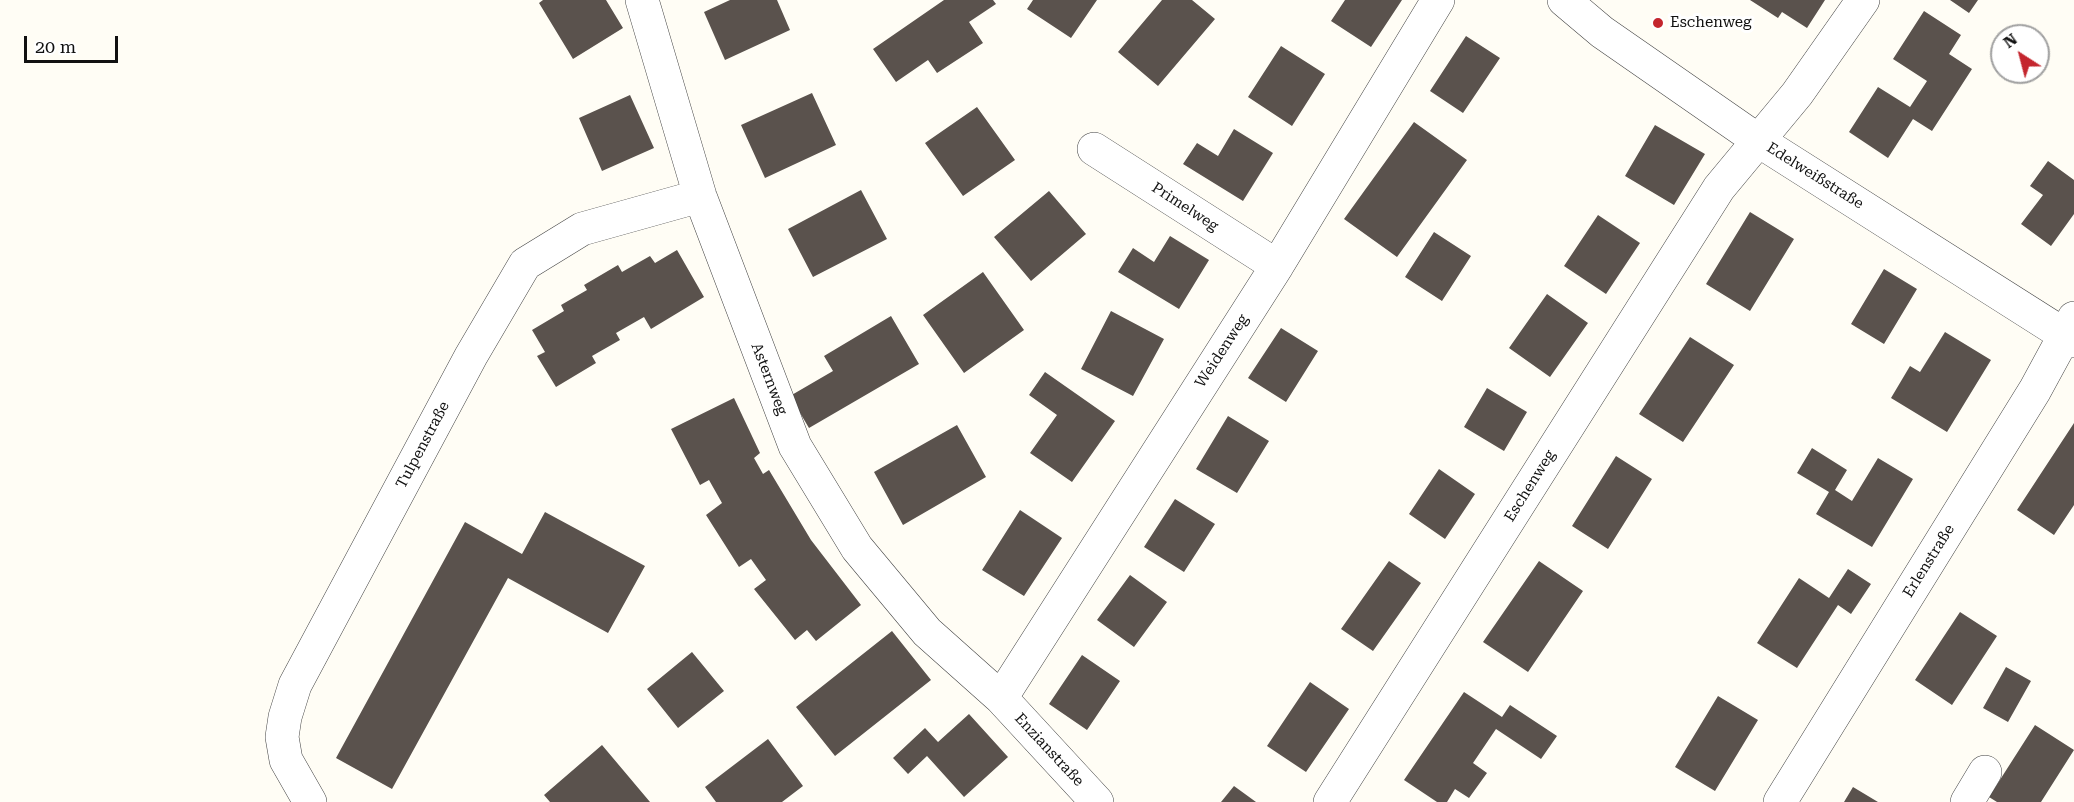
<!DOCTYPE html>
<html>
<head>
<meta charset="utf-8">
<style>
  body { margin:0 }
  #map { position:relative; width:2074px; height:802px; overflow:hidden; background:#fffdf5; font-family:"Roboto Serif",serif }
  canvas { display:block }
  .north { position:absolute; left:1990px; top:24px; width:60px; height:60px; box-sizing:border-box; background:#fff; border:2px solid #a0a0a0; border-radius:50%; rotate:324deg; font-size:16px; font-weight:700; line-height:24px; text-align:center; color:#111 }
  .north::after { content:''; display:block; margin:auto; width:21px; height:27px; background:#c4262e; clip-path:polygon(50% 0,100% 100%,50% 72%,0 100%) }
  .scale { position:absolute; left:24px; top:36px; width:94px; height:27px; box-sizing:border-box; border:3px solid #111; border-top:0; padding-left:8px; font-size:18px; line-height:21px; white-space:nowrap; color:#111; -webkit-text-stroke:4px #fff; paint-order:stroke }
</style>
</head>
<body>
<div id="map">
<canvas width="2074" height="802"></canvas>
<div class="north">N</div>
<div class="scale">20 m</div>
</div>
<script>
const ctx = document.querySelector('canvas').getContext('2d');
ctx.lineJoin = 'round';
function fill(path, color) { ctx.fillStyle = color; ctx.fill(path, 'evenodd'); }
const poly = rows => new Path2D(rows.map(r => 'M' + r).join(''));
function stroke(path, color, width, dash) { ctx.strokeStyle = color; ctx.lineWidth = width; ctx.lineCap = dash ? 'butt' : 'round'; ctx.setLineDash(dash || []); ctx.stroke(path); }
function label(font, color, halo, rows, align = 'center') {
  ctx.font = font + ' "Roboto Serif",serif'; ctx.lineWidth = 6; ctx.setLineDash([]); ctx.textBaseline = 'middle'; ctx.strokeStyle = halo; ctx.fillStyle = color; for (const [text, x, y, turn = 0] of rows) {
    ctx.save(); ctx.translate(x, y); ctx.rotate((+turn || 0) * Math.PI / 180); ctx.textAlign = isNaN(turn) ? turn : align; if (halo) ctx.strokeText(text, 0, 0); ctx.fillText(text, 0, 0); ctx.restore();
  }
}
fill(poly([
  [543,0,606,0,623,28,573,59,539,3],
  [730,0,777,0,790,30,725,60,704,12],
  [944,0,993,0,996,4,969,22,983,43,937,73,928,60,896,82,873,49],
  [1033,0,1097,0,1071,38,1027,9],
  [1162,0,1192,0,1215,19,1158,86,1118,52],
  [1345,0,1402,0,1371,47,1331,21],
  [1750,0,1825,0,1807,28,1782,12,1778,18],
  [1950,0,1978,0,1969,13],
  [1924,11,1961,35,1949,54,1972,69,1932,131,1913,119,1888,158,1849,132,1878,87,1910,107,1927,81,1893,59],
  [1466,36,1500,58,1463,113,1430,91],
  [1281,46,1325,74,1292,126,1248,97],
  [812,93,836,145,765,178,741,125],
  [630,95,654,148,602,171,579,118],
  [977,107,1015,160,963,196,925,143],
  [1414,122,1467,160,1397,257,1344,219],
  [1655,125,1705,154,1674,205,1625,176],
  [1234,129,1273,153,1243,201,1183,164,1197,143,1218,156],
  [2048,161,2074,180,2074,214,2051,246,2021,224,2043,195,2030,186],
  [861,190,887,239,813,277,788,229],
  [1049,191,1086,234,1031,281,994,237],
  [1750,212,1794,239,1750,311,1706,284],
  [1598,215,1640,243,1606,294,1564,266],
  [1434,232,1471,256,1442,301,1405,277],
  [1170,236,1209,260,1179,309,1118,272,1133,248,1154,262],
  [677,250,704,297,651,329,644,317,616,333,620,340,592,356,596,363,556,387,537,356,545,352,532,330,564,311,561,305,587,290,584,285,618,265,622,272,650,256,655,263],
  [1884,269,1917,289,1884,344,1851,324],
  [983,272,1024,330,964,373,923,315],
  [1547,294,1588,323,1550,377,1509,348],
  [1111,311,1164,339,1133,396,1081,369],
  [891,316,919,364,809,428,790,396,833,371,824,356],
  [1281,328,1318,351,1286,402,1248,378],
  [1945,332,1991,360,1947,432,1891,398,1910,366,1920,372],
  [1690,337,1734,365,1683,442,1639,414],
  [1045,372,1115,421,1072,482,1030,453,1057,415,1029,395],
  [1487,388,1527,412,1504,451,1464,427],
  [734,398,760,453,754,458,763,474,769,470,811,540,861,605,816,641,807,630,795,640,754,589,766,580,751,559,739,567,706,515,722,503,709,480,700,485,671,429],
  [1228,416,1269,441,1237,493,1196,469],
  [2074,423,2074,505,2054,535,2017,510],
  [957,425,986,477,903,525,874,472],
  [1812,448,1847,470,1835,490,1852,501,1878,458,1913,479,1872,547,1816,514,1829,492,1797,473],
  [1616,456,1652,479,1608,549,1572,526],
  [1439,469,1475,494,1445,539,1409,514],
  [1175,499,1215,524,1184,572,1144,547],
  [1020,510,1062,538,1024,596,982,570],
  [545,512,645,566,608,633,508,578,392,789,336,758,465,522,522,554],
  [1389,561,1421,583,1373,651,1341,629],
  [1539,561,1583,591,1528,672,1483,642],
  [1848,569,1871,584,1851,614,1838,605,1797,668,1757,643,1799,578,1829,598],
  [1130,575,1167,602,1134,647,1097,620],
  [1960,612,1997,636,1952,705,1915,680],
  [892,631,931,680,835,756,796,707],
  [692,652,724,691,678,728,647,689],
  [1082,655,1120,681,1087,730,1049,704],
  [2006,667,2031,681,2008,722,1983,708],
  [1310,682,1349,709,1306,772,1267,746],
  [1464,692,1502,717,1510,705,1557,736,1541,759,1496,729,1473,763,1487,773,1469,798,1455,789,1447,802,1437,802,1404,780],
  [1718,696,1758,720,1715,791,1675,767],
  [969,714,1008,757,964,797,927,756,908,774,893,758,925,728,938,742],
  [2035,725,2074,750,2041,802,1997,802,1989,797],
  [768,739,803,786,782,802,716,802,705,787],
  [602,745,650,802,550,802,544,795],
  [1234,786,1256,802,1221,802],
  [1853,787,1878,802,1844,802]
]), '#5a524d');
const minor = poly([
  [642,0,700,196,795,446,857,548,927,632,1001,698,1097,802],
  [1564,0,1602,32,1759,141,2074,341],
  [1094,149,1277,266],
  [1001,698,1277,266,1438,0],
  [310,802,286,760,282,737,285,717,295,685,471,356,525,264,582,229,700,196],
  [1330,802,1719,188,1797,94,1863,0],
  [1780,802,2035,390,2074,318],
  [1967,802,1985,772]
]);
stroke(minor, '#444', 34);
stroke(minor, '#fff', 33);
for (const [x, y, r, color] of [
  [1658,23,6,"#c4262e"]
]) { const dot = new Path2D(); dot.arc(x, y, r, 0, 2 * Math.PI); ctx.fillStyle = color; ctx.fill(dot); stroke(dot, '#fff', 2); }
label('15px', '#111', '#fff', [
  ["Eschenweg",1670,23]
], 'left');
label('15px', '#111', '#fff', [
  ["Edelweißstraße",1815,176,32],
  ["Primelweg",1185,207,33],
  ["Weidenweg",1222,351,-57],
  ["Asternweg",769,379,69],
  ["Tulpenstraße",423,445,-62],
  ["Eschenweg",1530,486,-58],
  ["Erlenstraße",1929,561,-58],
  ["Enzianstraße",1049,750,47]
]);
</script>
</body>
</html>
